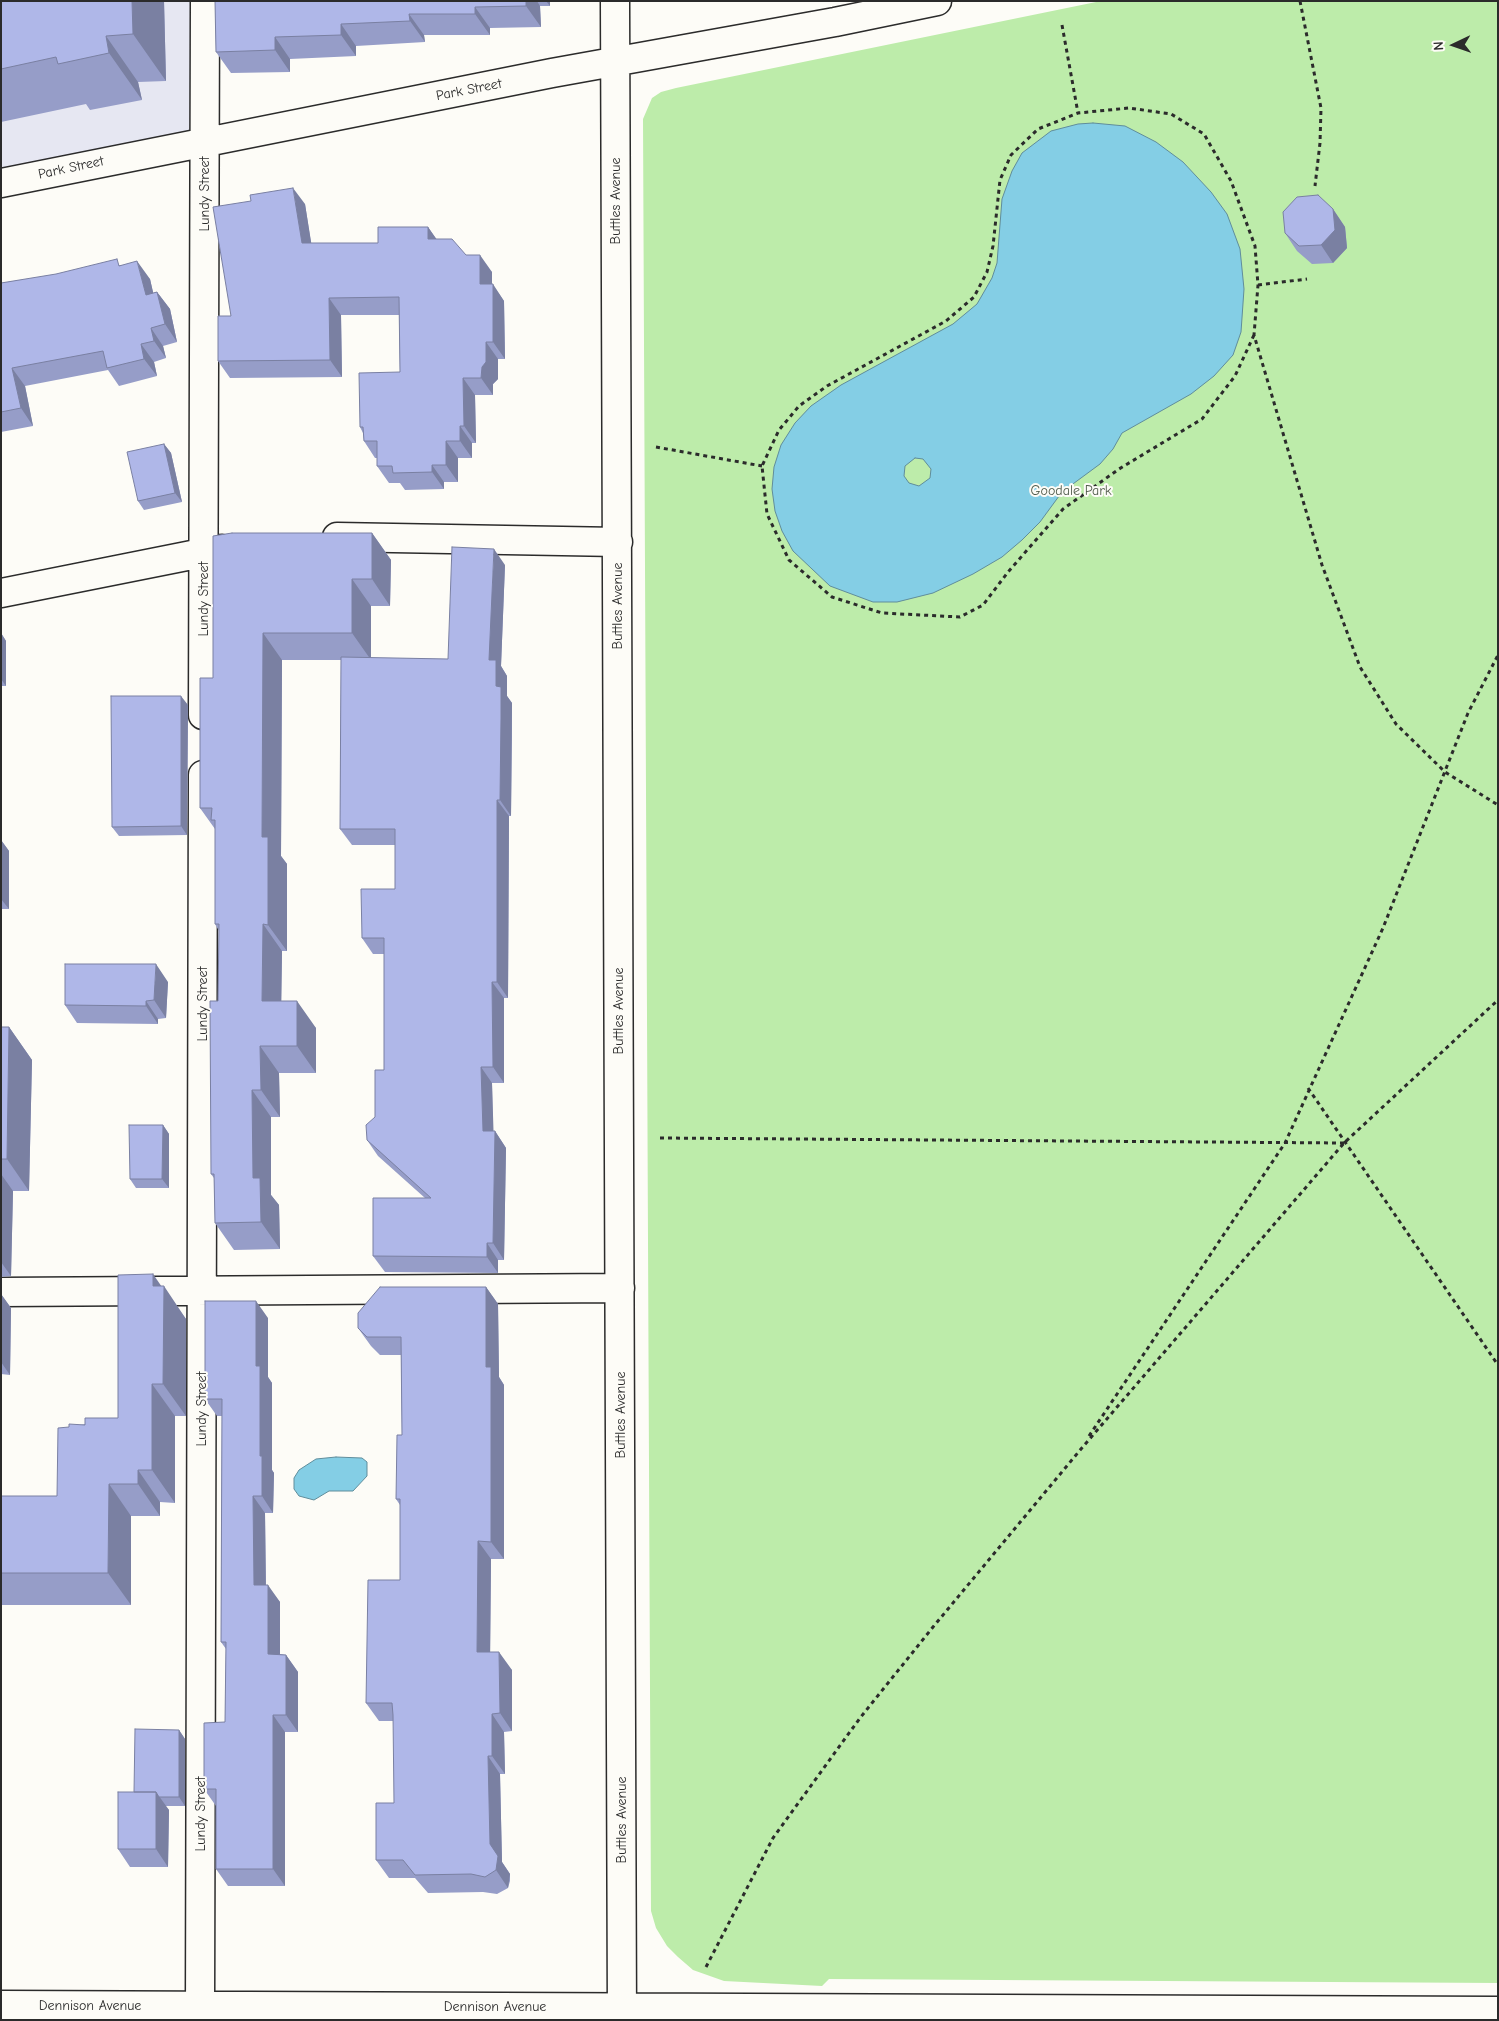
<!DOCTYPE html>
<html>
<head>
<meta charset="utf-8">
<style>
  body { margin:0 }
  #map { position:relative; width:1499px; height:2021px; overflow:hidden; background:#fdfcf7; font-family:"Comic Neue",sans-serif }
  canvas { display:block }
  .frame { position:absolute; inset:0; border:2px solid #2b2b2b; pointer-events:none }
  .north { position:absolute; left:1429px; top:20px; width:50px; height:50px; -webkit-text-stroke:4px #fdfcf7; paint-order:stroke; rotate:267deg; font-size:14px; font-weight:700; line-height:20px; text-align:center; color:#2b2b2b }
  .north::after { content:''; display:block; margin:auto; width:18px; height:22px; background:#2b2b2b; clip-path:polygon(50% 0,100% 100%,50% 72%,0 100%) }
</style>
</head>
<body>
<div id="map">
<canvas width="1499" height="2021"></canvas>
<div class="frame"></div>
<div class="north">N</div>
</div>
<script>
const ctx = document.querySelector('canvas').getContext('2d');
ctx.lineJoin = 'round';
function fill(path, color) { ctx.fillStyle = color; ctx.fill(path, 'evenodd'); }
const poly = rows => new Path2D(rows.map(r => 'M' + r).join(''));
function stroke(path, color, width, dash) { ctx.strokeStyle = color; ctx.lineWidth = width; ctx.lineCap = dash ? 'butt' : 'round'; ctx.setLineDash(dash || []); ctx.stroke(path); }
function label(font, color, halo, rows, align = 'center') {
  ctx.font = font + ' "Comic Neue",sans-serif'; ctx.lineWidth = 4; ctx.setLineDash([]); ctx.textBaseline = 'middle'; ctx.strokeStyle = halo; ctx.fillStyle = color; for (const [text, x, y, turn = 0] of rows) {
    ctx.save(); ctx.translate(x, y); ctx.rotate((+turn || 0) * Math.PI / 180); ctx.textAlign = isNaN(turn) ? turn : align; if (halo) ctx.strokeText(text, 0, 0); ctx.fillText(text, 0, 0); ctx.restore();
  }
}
fill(poly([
  [1,1,203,1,201,150,1,193]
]), '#e6e7f2');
fill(poly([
  [1101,1,1498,1,1498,1983,829,1979,822,1986,724,1981,693,1970,678,1957,667,1946,656,1928,651,1911,643,119,652,98,661,92,676,88]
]), '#bdecaa');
const water = poly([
  [1093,123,1125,126,1156,142,1183,162,1211,192,1227,214,1240,249,1244,289,1241,332,1233,355,1214,376,1191,394,1122,433,1113,449,1100,464,1062,492,1040,522,1022,540,1002,557,973,574,933,593,897,602,873,602,830,586,793,551,782,531,775,511,772,489,774,467,781,445,795,423,811,406,841,385,953,324,977,304,992,278,997,263,1002,199,1012,171,1022,153,1051,131,1078,124,1093,123],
  [915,458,923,459,931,469,930,478,919,486,909,483,904,476,905,466,915,458],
  [336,1457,362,1458,367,1462,367,1476,353,1491,329,1491,314,1500,299,1496,294,1489,294,1478,299,1470,316,1459,336,1457]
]);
fill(water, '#84cee5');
stroke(water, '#608d9b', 1);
const minor = poly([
  [615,1,622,2020],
  [1,183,552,73,835,22,937,1],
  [337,537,618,542],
  [1,593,222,549],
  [203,715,205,1],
  [1,1292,620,1288],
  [1,2005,1498,2011],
  [200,2006,203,775]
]);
stroke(minor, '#2b2b2b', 31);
stroke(poly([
  [1300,1,1321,108,1320,143,1315,186],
  [1062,25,1078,113],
  [1258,285,1307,279],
  [1254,335,1235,376,1202,419,1119,469,1063,509,1008,572,983,605,960,617,882,613,832,597,789,560,767,514,762,466,779,430,799,406,827,386,946,321,974,297,987,272,993,246,1000,180,1011,155,1038,129,1078,113,1129,108,1171,114,1204,134,1231,181,1255,246,1258,285,1254,335,1322,565,1360,667,1396,724,1445,772,1498,805],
  [656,447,762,466],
  [1308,1088,1498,1365],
  [660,1138,1344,1143],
  [1089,1436,1285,1143,1383,928,1468,713,1498,655],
  [706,1967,773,1838,860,1718,933,1627,1081,1449,1344,1143,1498,1000]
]), '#2b2b2b', 3, [4, 4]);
stroke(minor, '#fdfcf7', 28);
fill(poly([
  [1,1,164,1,166,81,138,82,142,100,90,110,86,104,1,122],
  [215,1,550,1,550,6,540,6,541,27,490,28,490,35,424,35,425,42,356,46,356,56,290,59,290,72,231,73,216,52],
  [251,201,305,204,311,243,378,243,428,227,436,239,466,255,492,272,492,284,504,301,505,359,498,359,498,379,493,384,493,395,475,395,476,443,472,443,472,458,458,458,458,482,444,482,444,489,405,490,400,483,389,483,377,466,377,458,375,458,364,441,363,433,360,427,400,372,399,315,341,315,342,377,230,378,218,361,231,316],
  [1333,209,1345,227,1347,248,1333,263,1312,264,1297,251,1285,233],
  [121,265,150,279,153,293,157,292,170,309,177,342,163,346,166,358,154,362,157,376,119,386,108,370,25,386,33,426,1,432,1,283],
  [164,444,171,453,182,502,144,510,138,501],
  [372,533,391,560,390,606,371,606,371,658,448,659,505,565,501,666,507,676,507,696,512,703,512,735,511,816,509,816,508,998,504,998,504,1083,492,1083,493,1131,495,1131,506,1148,504,1260,498,1260,498,1273,385,1272,373,1256,425,1198,378,1156,367,1140,375,1117,384,1070,384,954,373,954,362,938,395,889,395,845,352,845,340,829,341,660,282,660,281,856,287,864,287,951,282,951,281,1001,316,1028,316,1073,279,1073,280,1117,271,1117,271,1195,279,1205,280,1249,234,1250,215,1223,214,1178,211,1174,218,1001,219,931,215,924,215,829,200,808,213,678],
  [1,633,6,641,6,686,1,686],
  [188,705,187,835,119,836,112,827],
  [1,840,9,851,9,909,1,909],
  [168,982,166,1018,158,1019,158,1024,77,1023,65,1005],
  [1,1027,9,1027,32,1060,29,1191,13,1191,11,1276,1,1277],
  [163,1125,169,1134,169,1188,136,1188,130,1179],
  [161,1286,186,1319,186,1416,175,1416,175,1503,160,1502,160,1516,131,1516,131,1605,1,1605,1,1496,57,1496,69,1427,118,1418],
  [486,1287,498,1304,499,1377,504,1385,504,1559,491,1559,490,1652,512,1670,512,1731,504,1732,505,1774,500,1774,502,1862,510,1874,510,1881,508,1888,497,1894,483,1892,428,1893,415,1878,389,1878,376,1860,394,1803,394,1721,379,1721,366,1703,400,1580,400,1505,396,1499,402,1435,401,1355,380,1355,371,1346,358,1328],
  [1,1294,11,1308,10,1375,1,1374],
  [268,1318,268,1377,272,1383,272,1470,274,1473,273,1513,265,1513,266,1585,280,1602,280,1654,286,1655,298,1672,298,1732,285,1732,285,1886,228,1886,216,1869,216,1806,204,1789,225,1722,226,1649,221,1642,222,1416,217,1416,205,1399],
  [179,1730,185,1739,185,1806,165,1806,169,1810,168,1867,130,1867,118,1849,134,1792]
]), '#969dc8');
fill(poly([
  [132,1,164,1,166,81,133,34],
  [526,1,537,1,540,6,541,27,526,6],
  [546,1,550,1,550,6],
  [475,7,490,28,490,35,475,14],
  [409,14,424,35,425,42,410,21],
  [341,24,356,46,356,56,341,35],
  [106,36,138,82,142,100,109,53],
  [275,37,290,59,290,72,275,50],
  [293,188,305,204,314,260,302,243],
  [1333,209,1345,227,1347,248,1333,263,1321,245],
  [428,227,440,244,428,239],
  [480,255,492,272,492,301,480,284],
  [137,261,150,279,158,313,146,295],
  [493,284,504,301,505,359,493,342],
  [157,292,170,309,177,342,165,324],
  [329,298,341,315,342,377,330,360],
  [151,328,163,346,166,358,154,341],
  [486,342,498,359,498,379,493,384,493,395,481,378,482,367],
  [141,344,154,362,157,376,144,359],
  [12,368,25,386,33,426,21,408],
  [463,378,475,395,476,443,464,426],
  [460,426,472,443,472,458,460,441],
  [446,441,458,458,458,482,446,465],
  [164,444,171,453,182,502,175,493],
  [432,465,444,482,444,489,432,472],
  [372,533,391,560,390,606,372,579],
  [494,549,505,565,501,666,507,676,507,696,512,703,511,816,500,800,496,686,489,660],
  [352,579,371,606,371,660,352,633],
  [1,633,6,641,6,686,1,679],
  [263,633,282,660,281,856,287,864,287,951,268,925,262,837],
  [181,696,188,705,187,835,181,826],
  [497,800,509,816,508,998,497,982],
  [1,840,9,851,9,909,1,899],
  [263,924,282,951,281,1028,262,1001],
  [156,964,168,982,166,1018,154,1000],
  [492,982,504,998,504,1083,493,1067],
  [146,1001,158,1019,158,1024,146,1006],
  [297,1001,316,1028,316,1073,297,1046],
  [9,1027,32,1060,29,1191,7,1159],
  [260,1046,279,1073,280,1117,261,1090],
  [481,1067,492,1083,494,1147,483,1131],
  [252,1090,271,1117,271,1195,279,1205,280,1249,261,1222,253,1178],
  [163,1125,169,1134,169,1188,162,1179],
  [495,1131,506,1148,504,1260,493,1243],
  [1,1174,13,1191,11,1276,1,1262],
  [487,1243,498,1260,498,1273,487,1257],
  [153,1274,164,1290,164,1286,186,1319,186,1416,163,1384,153,1286],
  [486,1287,498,1304,499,1377,504,1385,504,1559,491,1542,486,1367],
  [1,1294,11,1308,10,1375,1,1362],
  [256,1301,268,1318,268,1377,272,1383,272,1470,274,1473,273,1513,262,1496,256,1366],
  [152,1384,175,1416,175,1503,152,1470],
  [138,1470,160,1502,160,1516,138,1484],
  [109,1484,131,1516,131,1605,108,1573],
  [253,1496,265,1513,266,1602,254,1585],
  [478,1541,491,1559,490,1670,477,1652],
  [268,1585,280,1602,280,1671,268,1654],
  [499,1652,512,1670,512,1731,500,1713],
  [286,1655,298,1672,298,1732,286,1715],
  [492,1714,504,1732,505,1774,492,1756],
  [273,1715,285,1732,285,1886,273,1869],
  [179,1730,185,1739,185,1806,179,1797],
  [488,1756,500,1774,502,1862,510,1874,508,1888,496,1870,490,1844],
  [156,1792,169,1810,168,1867,156,1849]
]), '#7a80a2');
const building = poly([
  [1,1,132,1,133,34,106,36,109,53,58,64,56,57,1,69,1,1],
  [215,1,526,1,526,6,475,7,475,14,409,14,410,21,341,24,341,35,275,37,275,50,216,52,215,1],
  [293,188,302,243,378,243,378,227,428,227,428,239,452,239,466,255,480,255,480,284,493,284,493,342,486,342,486,362,482,367,481,378,463,378,464,426,460,426,460,441,446,441,446,465,432,465,432,472,393,473,392,466,377,466,377,441,364,441,363,427,360,427,359,373,400,372,399,297,329,298,330,360,218,361,218,316,231,316,213,207,251,201,250,195,293,188],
  [1318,195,1333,209,1335,230,1321,245,1299,246,1285,233,1283,212,1297,197,1318,195],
  [117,259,119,266,137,261,146,295,157,292,165,324,151,328,154,341,141,344,144,359,107,368,103,351,12,368,21,408,1,412,1,283,56,274,117,259],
  [164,444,175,493,138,501,127,452,164,444],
  [232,533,372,533,372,579,352,579,352,633,263,633,262,837,268,837,268,925,263,924,262,1001,297,1001,297,1046,260,1046,261,1090,252,1090,253,1178,260,1178,261,1222,215,1223,214,1174,211,1174,210,1001,218,1001,219,924,215,924,215,820,211,820,212,808,200,808,200,678,213,678,213,536,232,533],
  [452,547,494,549,489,660,496,660,496,686,501,687,501,719,500,800,497,800,497,982,492,982,493,1067,481,1067,483,1131,495,1131,493,1243,487,1243,487,1257,373,1256,373,1198,431,1198,367,1140,366,1125,375,1117,375,1070,384,1070,384,938,362,938,361,889,395,889,395,829,340,829,341,657,448,659,452,547],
  [111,696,181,696,181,826,112,827,111,696],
  [65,964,156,964,154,1000,146,1001,146,1006,65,1005,65,964],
  [1,1027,9,1027,7,1159,1,1159,1,1027],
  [129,1125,163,1125,162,1179,130,1179,129,1125],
  [153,1274,153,1286,164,1286,163,1384,152,1384,152,1470,138,1470,138,1484,109,1484,108,1573,1,1573,1,1496,57,1496,58,1428,69,1427,69,1424,85,1425,85,1418,118,1418,118,1275,153,1274],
  [380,1287,486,1287,486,1367,491,1367,491,1542,478,1541,477,1652,499,1652,500,1713,492,1714,492,1756,488,1756,490,1844,498,1856,496,1870,485,1877,471,1874,415,1875,403,1860,376,1860,376,1803,394,1803,393,1715,392,1703,366,1703,368,1580,400,1580,400,1499,396,1499,397,1435,402,1435,401,1337,367,1337,358,1328,358,1313,380,1287],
  [205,1301,256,1301,256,1366,260,1366,260,1456,262,1456,262,1496,253,1496,254,1585,268,1585,268,1654,286,1655,286,1715,273,1715,273,1869,216,1869,216,1789,204,1789,204,1723,225,1722,226,1642,221,1642,222,1399,205,1399,205,1301],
  [135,1729,179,1730,179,1797,159,1797,156,1792,134,1792,135,1729],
  [118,1792,156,1792,156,1849,118,1849,118,1792]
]);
fill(building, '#afb7e8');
stroke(building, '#7a80a2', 1);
label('14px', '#2b2b2b', '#fdfcf7', [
  ["Park Street",469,90,-11],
  ["Park Street",71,168,-12],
  ["Lundy Street",205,194,-90],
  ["Buttles Avenue",616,201,-90],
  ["Lundy Street",204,599,-90],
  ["Buttles Avenue",618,606,-90],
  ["Lundy Street",203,1004,-90],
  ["Buttles Avenue",619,1011,-90],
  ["Lundy Street",202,1409,-90],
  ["Buttles Avenue",621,1415,-90],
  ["Lundy Street",201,1814,-90],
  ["Buttles Avenue",622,1820,-90],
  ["Dennison Avenue",90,2006],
  ["Dennison Avenue",495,2007]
]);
label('14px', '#505b4b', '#fdfcf7', [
  ["Goodale Park",1071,491]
]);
</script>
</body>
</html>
